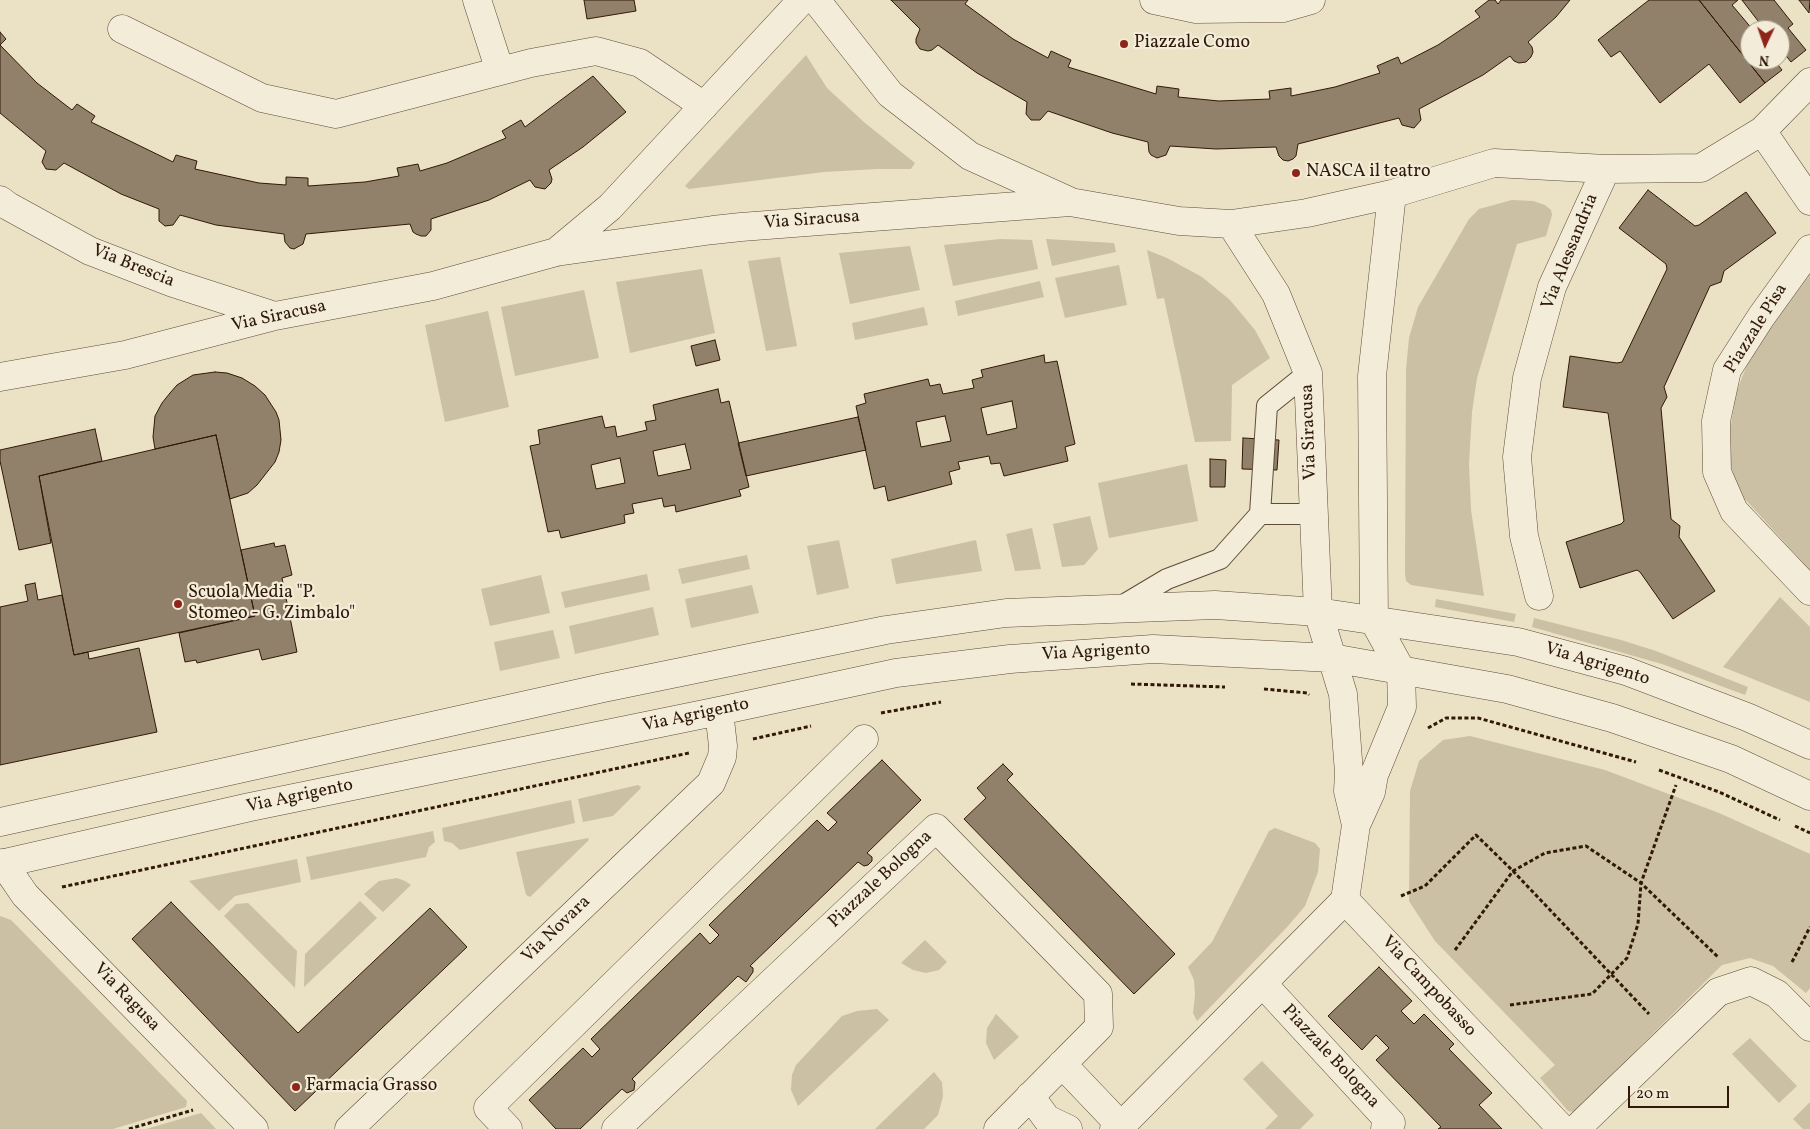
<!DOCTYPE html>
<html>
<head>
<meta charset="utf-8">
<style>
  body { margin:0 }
  #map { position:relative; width:1810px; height:1129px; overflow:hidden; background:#ebe1c4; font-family:Vollkorn,serif }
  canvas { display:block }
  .north { position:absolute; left:1740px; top:20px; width:50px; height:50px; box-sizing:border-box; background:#f2ecd9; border:1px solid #a49886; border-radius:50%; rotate:183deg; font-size:14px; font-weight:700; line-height:20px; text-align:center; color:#301909 }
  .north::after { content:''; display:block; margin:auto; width:18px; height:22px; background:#8f2418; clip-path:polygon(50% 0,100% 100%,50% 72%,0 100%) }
  .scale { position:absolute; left:1628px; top:1086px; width:101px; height:22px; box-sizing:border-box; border:2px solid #301909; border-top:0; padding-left:6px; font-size:15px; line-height:18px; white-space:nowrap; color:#301909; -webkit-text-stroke:4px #f2ecd9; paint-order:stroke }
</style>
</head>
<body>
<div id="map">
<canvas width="1810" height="1129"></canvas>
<div class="north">N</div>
<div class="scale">20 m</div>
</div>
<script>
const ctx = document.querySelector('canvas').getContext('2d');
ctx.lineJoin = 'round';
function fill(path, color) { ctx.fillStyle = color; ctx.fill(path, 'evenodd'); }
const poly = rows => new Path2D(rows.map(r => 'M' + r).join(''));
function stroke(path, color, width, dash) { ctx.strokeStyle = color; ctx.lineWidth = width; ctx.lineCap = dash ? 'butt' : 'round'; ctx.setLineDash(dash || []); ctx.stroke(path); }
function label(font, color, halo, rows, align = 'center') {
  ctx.font = font + ' Vollkorn,serif'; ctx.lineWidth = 4.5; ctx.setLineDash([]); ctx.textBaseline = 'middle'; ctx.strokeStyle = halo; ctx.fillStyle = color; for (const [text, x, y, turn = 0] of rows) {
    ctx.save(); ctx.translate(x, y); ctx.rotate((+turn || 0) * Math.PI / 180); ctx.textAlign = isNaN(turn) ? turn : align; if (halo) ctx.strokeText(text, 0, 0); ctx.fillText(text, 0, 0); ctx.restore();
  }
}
fill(poly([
  [806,55,827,88,865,123,915,163,911,169,877,169,824,172,689,189,685,186],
  [1512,200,1533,201,1545,205,1551,210,1552,215,1546,236,1517,244,1477,378,1472,412,1469,464,1471,510,1484,596,1411,585,1406,581,1405,573,1406,369,1409,338,1418,307,1469,219,1479,209],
  [1000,239,1032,240,1038,269,953,286,944,245],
  [1046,239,1114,243,1116,252,1052,266],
  [910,246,920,290,850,304,839,253],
  [1147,250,1167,258,1202,277,1230,300,1255,330,1270,358,1232,385,1231,441,1195,442,1164,298,1157,299],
  [780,257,797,346,766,351,748,261],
  [1119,265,1127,305,1065,318,1055,278],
  [702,269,715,333,630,353,616,282],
  [1810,270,1810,570,1743,497,1736,483,1729,459,1731,425,1736,393,1749,360],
  [1040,281,1044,297,958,316,955,301],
  [584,290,599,358,515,376,501,307],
  [924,307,928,325,855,340,852,323],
  [488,311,509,407,445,422,425,325],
  [1187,464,1198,521,1109,538,1098,483],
  [1090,516,1098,549,1084,565,1062,567,1053,524],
  [1032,528,1041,569,1015,571,1006,534],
  [839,540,849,588,817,595,807,546],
  [976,540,982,571,896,584,891,559],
  [747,555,750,569,682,584,678,569],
  [647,574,650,590,565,608,561,592],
  [541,575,550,613,490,626,481,589],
  [752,585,759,613,691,628,685,599],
  [1780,597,1810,627,1810,702,1723,667],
  [1436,599,1516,614,1514,622,1435,607],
  [653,607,659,635,575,654,569,626],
  [1534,618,1621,640,1656,651,1748,687,1745,695,1662,664,1532,627],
  [553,630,560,658,500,671,494,642],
  [1470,736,1605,770,1719,813,1810,854,1810,988,1806,993,1773,966,1750,958,1722,965,1574,1112,1568,1111,1540,1078,1555,1065,1435,941,1409,901,1410,791,1419,761,1443,740],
  [638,785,641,787,640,789,613,816,583,822,578,799],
  [571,800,575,823,460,850,452,843,444,841,442,828],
  [1275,828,1315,843,1320,849,1318,872,1305,906,1288,926,1197,1021,1193,1013,1195,995,1194,980,1188,967,1212,942,1269,831],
  [433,831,435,842,429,847,426,857,311,880,306,857],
  [588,838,589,840,530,897,526,895,516,852],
  [297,859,301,882,235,896,219,911,189,881],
  [397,878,405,881,411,885,383,912,364,894,379,881],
  [360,901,377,918,304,987,305,954],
  [248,903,297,951,295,988,224,916,236,904],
  [0,916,11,920,22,931,187,1101,186,1107,113,1129,0,1129],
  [925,940,947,962,939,970,926,973,913,970,901,963],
  [877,1009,889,1020,798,1106,791,1090,792,1075,796,1065,842,1016,857,1011],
  [996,1014,1019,1037,994,1060,986,1043,987,1028],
  [1750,1038,1797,1086,1779,1103,1732,1054],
  [1262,1061,1314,1115,1300,1129,1265,1129,1278,1116,1243,1079],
  [934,1072,942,1082,943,1096,938,1115,924,1129,875,1129],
  [1810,1102,1810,1129,1803,1129,1793,1119],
  [201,1113,216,1129,146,1129]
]), '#cbbfa4');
const building = poly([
  [584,0,634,0,636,11,587,19,584,0],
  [891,0,968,0,965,4,1013,39,1048,58,1051,51,1071,60,1068,67,1156,94,1157,86,1179,89,1178,97,1219,101,1270,99,1269,91,1291,88,1291,96,1335,87,1380,73,1377,66,1398,57,1401,64,1438,45,1480,17,1475,11,1489,0,1495,0,1498,4,1501,0,1570,0,1556,17,1528,42,1532,47,1533,52,1531,57,1526,62,1519,63,1514,61,1510,56,1483,75,1419,109,1421,120,1414,128,1402,125,1399,118,1298,144,1296,156,1293,159,1288,161,1283,160,1279,156,1276,147,1216,149,1170,146,1166,155,1157,158,1151,155,1149,152,1148,142,1112,133,1048,111,1040,120,1031,120,1026,114,1027,102,977,73,938,45,932,50,928,51,920,49,916,43,916,39,920,29,891,0],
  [1649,0,1699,0,1765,83,1740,103,1709,64,1660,103,1620,51,1611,57,1598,40,1649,0],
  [1699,0,1738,0,1732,5,1753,30,1750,30,1750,60,1774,60,1782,70,1765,83,1699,0],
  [1742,0,1774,0,1793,24,1788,28,1806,50,1791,62,1780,48,1780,30,1765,30,1742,0],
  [1799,0,1810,0,1809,13,1799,0],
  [0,32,6,39,0,45,37,83,72,110,77,104,95,116,91,122,173,162,176,155,197,161,195,169,259,183,286,185,286,177,308,178,308,186,365,182,399,176,397,168,418,164,420,171,447,163,506,138,502,131,521,120,525,127,593,76,626,112,583,147,549,170,552,179,551,183,545,189,535,187,530,180,489,200,431,219,431,230,426,236,421,236,416,234,413,232,410,224,306,234,303,244,294,249,290,248,285,242,284,234,216,225,180,215,173,225,165,226,159,221,159,209,121,194,64,163,56,170,46,169,42,162,46,151,0,113,0,32],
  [1648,190,1695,226,1699,225,1746,192,1776,233,1724,271,1721,282,1710,286,1664,387,1667,397,1661,408,1671,519,1680,526,1679,537,1715,591,1673,619,1640,572,1637,570,1580,588,1566,542,1621,524,1624,521,1608,413,1563,407,1570,356,1617,363,1622,362,1667,269,1666,264,1619,228,1648,190],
  [715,340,720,360,696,366,691,346,715,340],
  [1044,355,1045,363,1057,361,1075,444,1065,447,1068,461,1004,476,1000,463,991,464,989,456,958,462,960,469,949,472,952,484,888,501,885,486,874,489,856,406,866,403,864,394,928,379,930,386,940,384,943,394,974,388,972,380,983,377,981,370,1044,355],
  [1012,401,1017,428,987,435,981,408,1012,401],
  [945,416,951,441,921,447,916,422,945,416],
  [215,372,227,373,242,378,255,386,265,395,276,412,279,420,281,440,279,452,275,462,257,485,248,493,230,499,216,435,155,449,153,437,155,416,162,403,170,393,177,385,193,375,215,372],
  [718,389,721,403,729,401,749,487,739,490,741,496,676,512,675,505,664,507,662,498,632,504,634,513,624,515,625,523,561,538,559,530,548,532,530,446,540,444,538,430,602,416,605,428,615,426,617,437,647,430,645,422,656,420,653,405,718,389],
  [685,444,691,469,658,476,653,451,685,444],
  [620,458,625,483,596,489,591,465,620,458],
  [858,417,866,450,746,476,738,443,858,417],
  [95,429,102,461,39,476,51,543,19,550,0,461,0,450,95,429],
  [216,435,255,616,74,655,39,476,216,435],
  [1243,438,1279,440,1277,470,1242,469,1243,438],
  [1210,459,1226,460,1225,487,1210,487,1210,459],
  [274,543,275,547,285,545,292,575,282,578,297,652,262,660,259,649,197,663,196,660,185,662,179,633,255,616,241,550,274,543],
  [35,583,38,600,62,595,74,655,88,652,89,659,139,648,157,732,0,765,0,607,28,601,25,585,35,583],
  [882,760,921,800,867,853,872,857,872,861,868,865,864,866,858,862,750,966,753,968,753,972,746,982,738,976,632,1079,635,1082,634,1090,627,1093,622,1089,580,1129,556,1129,529,1100,583,1048,592,1057,600,1049,591,1039,700,933,710,944,719,935,709,925,817,820,828,831,837,822,827,813,882,760],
  [1003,764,1013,774,1007,780,1175,954,1134,994,964,819,986,798,977,788,1003,764],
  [171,902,298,1033,430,908,467,947,295,1111,132,939,171,902],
  [1379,967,1412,1001,1401,1011,1414,1024,1424,1014,1454,1044,1449,1049,1492,1093,1479,1105,1502,1129,1438,1129,1441,1127,1376,1060,1389,1048,1376,1035,1362,1050,1328,1016,1379,967]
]);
fill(building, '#91816a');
stroke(building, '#301909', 1);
const service = poly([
  [1260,514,1314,514],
  [1120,607,1167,579,1220,559,1260,514,1267,406,1308,373]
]);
const minor = poly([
  [477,0,500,71],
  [816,0,890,94,970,156,1069,201],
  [1154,0,1196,9,1283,8,1311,0],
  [122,29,262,98,336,114,531,63,596,51,640,63,704,106],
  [1762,131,1810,201],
  [1392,194,1372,376,1374,621,1401,670,1402,707,1374,775,1371,792,1356,825,1345,900,1562,1129],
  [0,200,8,206,90,251,173,283,275,316],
  [1231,224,1276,294,1308,373,1318,612,1343,694,1349,773,1348,791,1356,825],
  [1810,249,1761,317,1727,370,1716,421,1717,472,1734,511,1810,591],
  [556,252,610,207,802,0],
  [0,377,125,355,275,316,433,286,556,252,713,230,741,227,1070,202,1179,221,1231,224,1307,213,1392,194,1494,163,1606,169],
  [1539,596,1524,536,1517,457,1527,378,1552,287,1606,169,1701,168,1762,131,1810,82],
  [0,822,603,688,886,630,1006,613,1215,605,1318,612,1518,642,1626,671,1747,717,1810,745],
  [3,863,25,895,254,1129],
  [0,864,250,807,719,711,896,673,1010,659,1153,649,1332,658,1507,689,1612,718,1731,759,1810,796],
  [1263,984,1391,1123,1385,1129],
  [1062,1064,1121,1126],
  [1030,1096,1047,1119,1068,1129],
  [349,1129,711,783,722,757,723,746,719,711],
  [508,1129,488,1108,864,739],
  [616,1129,936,828,1098,994,1099,1027,998,1129],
  [1114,1129,1121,1126,1345,900],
  [1576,1129,1718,992,1751,981,1777,994,1810,1027]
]);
stroke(service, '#5f4b38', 22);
stroke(minor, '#5f4b38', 29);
stroke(poly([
  [1131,684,1225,687],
  [1264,689,1307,693,1309,695],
  [881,713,941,702],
  [1428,728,1446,718,1478,718,1636,762],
  [753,739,811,726],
  [1659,770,1719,792,1780,820],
  [1795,826,1810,833],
  [62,887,689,753],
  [1401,896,1425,886,1476,835,1513,871,1649,1014],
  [1455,950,1513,871,1545,853,1586,846,1641,883,1719,958],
  [1792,962,1810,927],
  [1510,1005,1592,994,1627,958,1638,924,1641,883,1676,785],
  [129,1129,193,1110]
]), '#301909', 3, [4, 2.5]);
stroke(service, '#f2ecd9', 20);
stroke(minor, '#f2ecd9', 28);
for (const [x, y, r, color] of [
  [1124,44,5,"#8f2418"],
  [1296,173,5,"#8f2418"],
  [178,604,5,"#8f2418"],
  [296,1087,5,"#8f2418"]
]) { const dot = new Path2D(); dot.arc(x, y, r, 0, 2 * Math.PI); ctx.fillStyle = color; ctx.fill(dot); stroke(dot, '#f2ecd9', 2); }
label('18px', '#301909', '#f2ecd9', [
  ["Piazzale Como",1134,44],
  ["NASCA il teatro",1306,173],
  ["Scuola Media \"P.",188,594],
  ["Stomeo - G. Zimbalo\"",188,615],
  ["Farmacia Grasso",306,1087]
], 'left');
label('18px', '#301909', '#f2ecd9', [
  ["Via Siracusa",812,221,-4],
  ["Via Alessandria",1571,252,-68],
  ["Via Brescia",133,267,22],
  ["Via Siracusa",279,317,-12],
  ["Piazzale Pisa",1757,329,-58],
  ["Via Siracusa",1310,432,-92],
  ["Via Agrigento",1096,653,-3],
  ["Via Agrigento",1597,665,17],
  ["Via Agrigento",696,716,-12],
  ["Via Agrigento",300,797,-12],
  ["Piazzale Bologna",881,880,-43],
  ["Via Novara",557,930,-44],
  ["Via Campobasso",1428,987,47],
  ["Via Ragusa",126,998,46],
  ["Piazzale Bologna",1330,1057,47]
]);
</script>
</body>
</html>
